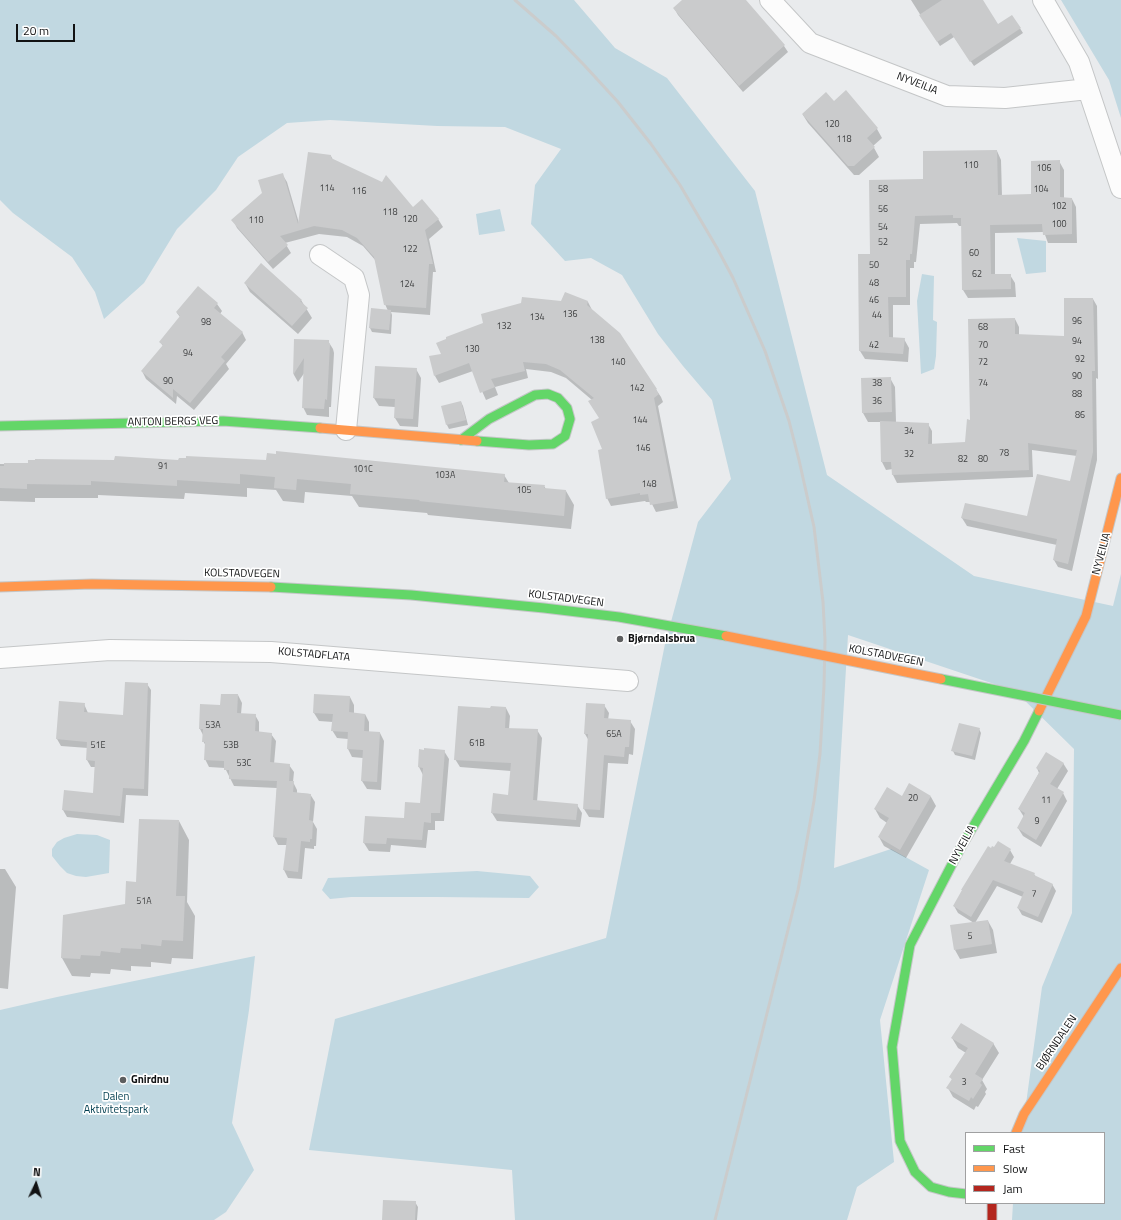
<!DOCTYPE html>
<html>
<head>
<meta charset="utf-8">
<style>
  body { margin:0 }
  #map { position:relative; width:1121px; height:1220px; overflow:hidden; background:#e9ebed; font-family:"Titillium Web",sans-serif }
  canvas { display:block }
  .legend { position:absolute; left:965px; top:1132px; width:140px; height:72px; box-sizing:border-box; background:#fff; border:1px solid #a0a0a1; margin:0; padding:5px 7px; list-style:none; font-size:12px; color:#111213 }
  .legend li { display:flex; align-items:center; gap:8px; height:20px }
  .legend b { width:20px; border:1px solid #a0a0a1 }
  .north { position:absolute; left:16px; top:1164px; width:40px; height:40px; -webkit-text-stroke:3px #fff; paint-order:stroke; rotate:4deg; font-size:11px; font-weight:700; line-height:16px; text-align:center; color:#111213 }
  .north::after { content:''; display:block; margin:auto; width:14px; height:18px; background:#111213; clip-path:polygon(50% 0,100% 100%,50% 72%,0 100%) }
  .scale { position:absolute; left:16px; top:24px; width:59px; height:18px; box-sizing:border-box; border:2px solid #111213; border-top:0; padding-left:5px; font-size:12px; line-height:14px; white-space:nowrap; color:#111213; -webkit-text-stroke:3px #fff; paint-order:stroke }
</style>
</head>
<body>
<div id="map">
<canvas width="1121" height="1220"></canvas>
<ul class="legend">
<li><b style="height:5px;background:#63d668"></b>Fast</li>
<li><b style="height:5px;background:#ff974d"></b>Slow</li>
<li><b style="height:5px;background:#b3261e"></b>Jam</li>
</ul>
<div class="north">N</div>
<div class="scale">20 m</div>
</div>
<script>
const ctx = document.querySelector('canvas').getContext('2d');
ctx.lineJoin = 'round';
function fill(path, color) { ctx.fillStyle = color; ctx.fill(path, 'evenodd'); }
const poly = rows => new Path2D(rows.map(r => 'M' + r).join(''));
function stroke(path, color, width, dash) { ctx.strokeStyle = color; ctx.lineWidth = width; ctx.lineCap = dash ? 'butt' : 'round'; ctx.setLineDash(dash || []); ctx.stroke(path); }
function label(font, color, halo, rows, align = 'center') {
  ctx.font = font + ' "Titillium Web",sans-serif'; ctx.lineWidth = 3.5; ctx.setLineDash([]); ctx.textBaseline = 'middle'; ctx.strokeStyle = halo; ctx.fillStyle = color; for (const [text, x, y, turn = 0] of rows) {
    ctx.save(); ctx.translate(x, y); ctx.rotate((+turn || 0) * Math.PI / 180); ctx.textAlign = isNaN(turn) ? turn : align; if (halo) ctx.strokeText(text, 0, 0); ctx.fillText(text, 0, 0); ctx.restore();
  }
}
fill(poly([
  [0,0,574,0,615,48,667,78,755,191,827,475,974,576,1113,606,1121,574,1121,1220,1012,1220,1013,1203,1104,1203,1104,1133,1022,1133,1042,987,1072,913,1074,749,1015,691,848,635,834,868,891,849,929,870,880,1020,894,1162,857,1187,847,1220,515,1220,512,1170,309,1150,335,1019,606,938,665,644,698,522,731,479,712,400,683,366,658,334,622,275,591,258,565,261,531,224,535,185,561,149,505,127,437,126,330,120,287,123,238,157,216,190,177,229,144,283,104,319,95,292,72,257,13,213,0,200],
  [1061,0,1121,0,1121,118,1109,80],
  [500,209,505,231,479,235,476,214],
  [1017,238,1046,241,1046,272,1026,274],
  [922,274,934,276,933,320,937,322,936,356,934,369,921,374,917,301],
  [77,834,97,835,110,840,109,873,86,877,76,876,67,873,60,866,52,856,52,849,57,842,64,838],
  [477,871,530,876,539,887,529,898,437,897,351,897,330,899,322,890,328,878],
  [255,956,249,1010,232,1123,254,1170,226,1212,214,1220,0,1220,0,1010,57,997]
]), '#c1d8e1');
fill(poly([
  [684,0,745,0,784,46,788,52,743,92,678,15,674,8],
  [911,0,982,0,998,25,1012,16,1023,33,974,66,954,37,940,46],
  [833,102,877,129,882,138,873,146,879,157,859,175,854,175,808,123,803,115],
  [997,151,1001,160,1002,196,1032,195,1059,161,1064,170,1064,199,1072,199,1076,207,1077,243,1048,243,1044,232,995,233,995,275,1010,275,1015,283,1016,297,968,298,963,290,962,226,959,226,957,223,920,224,916,262,914,262,914,268,910,268,910,305,893,305,893,339,904,339,909,348,908,362,865,359,860,351,871,255,924,180],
  [331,156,333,160,413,209,438,219,443,227,429,239,436,272,433,272,430,315,391,312,392,315,391,334,372,332,370,328,388,311,385,304,376,261,363,246,347,237,319,234,285,243,291,253,273,269,237,228,233,220,263,193,282,174,287,182,299,223],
  [245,283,301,300,312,318,298,334,250,292],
  [1093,299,1097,306,1098,379,1096,378,1097,460,1072,571,1058,567,1054,560,1057,545,967,526,962,518,1028,517,1071,482,1077,456,1032,450,1033,477,897,483,893,475,893,469,886,470,882,462,881,422,868,422,863,413,890,378,895,387,896,422,928,424,932,431,932,445,966,443,971,421,1015,319,1019,327,1019,335,1066,337],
  [561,302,588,302,592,310,619,334,661,397,663,402,658,406,678,508,656,512,651,502,646,502,645,501,611,506,607,498,600,419,592,400,566,378,551,372,526,369,528,378,495,387,498,395,486,400,473,371,439,383,435,376,442,355],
  [217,304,222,311,220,314,242,332,246,340,226,364,229,369,194,410,177,396,176,404,146,379,142,371,163,346,160,342,180,317,177,313],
  [295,340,328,341,333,349,334,353,331,407,329,407,329,417,307,415,303,407,305,372,298,382,294,375],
  [416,369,421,378,418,427,400,426,395,418,395,407,379,406,374,398],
  [461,402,463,406,468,425,449,429,447,425,442,407],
  [0,464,504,475,509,483,544,486,546,489,566,491,574,505,571,529,428,515,427,513,359,507,352,496,305,492,304,503,283,501,276,490,247,488,247,497,185,493,184,499,98,495,98,498,35,498,35,502,0,501],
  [147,684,151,690,148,796,126,795,124,823,67,817,63,810,94,794,95,767,91,767,87,760,88,748,61,746,57,739,84,704,88,713,124,716],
  [238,695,242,703,241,714,255,715,259,722,259,733,271,734,276,741,274,764,289,765,294,772,293,782,297,790,297,793,310,794,315,802,313,822,317,829,316,846,314,846,314,849,305,848,302,879,288,878,284,870,287,845,278,845,274,837,277,788,234,786,225,768,209,767,205,759,206,746,203,741,203,735,200,729,221,706],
  [315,696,350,697,354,705,354,714,365,714,369,722,369,732,380,733,384,741,381,790,367,789,362,781,363,758,352,757,348,749,348,739,337,738,332,730,333,722,319,721,314,713],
  [604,705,609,713,608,720,630,721,635,729,633,755,629,754,628,764,608,763,604,818,589,817,584,809,589,741,585,734],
  [506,708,510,716,509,729,537,730,542,738,537,802,577,805,582,813,580,827,497,821,492,813,494,794,509,796,511,771,460,767,455,759,491,709],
  [979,729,981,733,975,760,955,755,953,751],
  [420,751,444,751,449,759,444,821,435,821,435,830,428,830,426,848,391,845,390,852,369,851,364,843,405,819,421,804,423,775,419,767],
  [1063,763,1068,771,1057,789,1063,793,1067,801,1041,847,1023,836,1018,828,1024,817,1019,809,1039,773,1037,768],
  [909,785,931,797,936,806,906,858,884,846,879,837,887,823,880,818,875,809,902,797],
  [179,821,189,840,187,902,195,916,193,959,172,958,171,964,151,962,151,967,131,966,131,971,111,969,110,974,91,973,90,977,72,976,62,958,126,905,137,883],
  [1010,850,1014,857,1010,864,1034,874,1036,877,1052,884,1056,891,1042,923,1022,915,1018,908,1023,897,997,886,975,923,988,921,993,930,997,953,960,959,955,950,974,923,958,913,954,906],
  [0,869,5,869,16,887,8,989,0,988],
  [952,1038,993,1043,999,1053,982,1080,987,1089,985,1092,986,1094,978,1107,976,1106,974,1110,953,1097,948,1088,952,1080,951,1077,966,1053,958,1048],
  [415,1202,418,1207,417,1220,383,1220]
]), '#0003');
fill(poly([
  [682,0,746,0,785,45,739,86,673,8],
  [942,0,983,0,998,24,1012,15,1021,28,970,62,951,33,937,42,919,15],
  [846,90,878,128,867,138,875,147,854,166,848,166,802,114,826,92,834,101],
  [997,150,998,195,1031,194,1031,161,1060,160,1060,197,1072,198,1072,234,1043,235,1042,224,990,225,991,274,1011,274,1011,289,962,290,961,218,953,218,953,215,915,216,912,254,910,254,910,260,906,260,906,297,888,297,889,337,905,338,903,354,859,351,858,254,870,254,869,180,923,179,923,151],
  [308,152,331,155,331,158,382,182,386,175,413,207,422,199,439,219,425,230,433,264,429,264,426,308,384,305,374,257,357,238,342,230,314,226,280,236,288,245,268,262,231,220,262,193,258,180,283,173,298,224],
  [261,263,302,300,300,301,308,308,292,326,244,283],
  [198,286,218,303,214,308,243,332,221,357,225,361,190,403,173,389,173,398,141,371,163,345,159,342,180,316,176,312],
  [565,292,588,301,587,305,620,333,657,389,656,390,659,394,654,398,674,501,650,505,648,494,640,495,640,493,606,499,598,450,602,449,591,422,599,418,588,401,594,398,560,370,546,364,523,362,525,371,491,379,495,387,480,393,469,363,434,376,429,356,441,354,436,343,446,339,446,337,483,323,481,314,521,303,522,297,561,301],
  [1064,298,1093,298,1095,371,1092,371,1093,452,1068,564,1053,560,1057,539,961,518,965,503,1027,516,1037,474,1070,481,1077,450,1028,443,1029,470,892,475,891,462,881,462,880,421,929,423,928,444,965,442,967,419,970,420,968,319,1015,318,1015,334,1064,336],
  [371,308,391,310,389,330,369,328],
  [294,339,329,340,329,344,330,344,327,400,325,399,324,409,302,408,304,358,293,375],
  [375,366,417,368,413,419,394,418,395,399,373,398],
  [891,377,892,412,862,413,861,378],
  [461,401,466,420,446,425,441,406],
  [276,451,505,474,504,482,545,485,544,488,566,490,564,516,419,501,420,500,350,494,351,484,297,479,296,490,274,488,275,477,240,474,240,484,177,480,177,486,91,481,91,485,27,484,27,489,0,488,0,466,4,466,4,463,28,463,28,460,35,460,35,459,114,460,115,456,178,460,179,458,186,458,186,456,266,460,267,453,276,454],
  [125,682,148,683,144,789,123,788,120,816,62,810,64,790,93,793,95,761,86,760,87,742,56,739,59,701,85,703,84,712,123,715],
  [221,694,238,694,237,713,256,714,255,731,272,733,270,762,290,764,289,781,294,781,293,792,311,794,309,820,313,821,312,839,310,839,310,842,301,841,298,872,283,870,287,838,273,837,277,781,229,779,229,770,224,770,224,761,204,760,205,742,202,742,203,729,199,729,200,704,220,705],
  [314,694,350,696,349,712,365,714,364,731,380,732,377,782,361,781,363,750,347,749,348,732,331,731,333,714,313,713],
  [586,703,605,704,604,718,631,720,629,747,625,747,624,757,604,755,600,810,583,809,588,734,584,734],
  [458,706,490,708,491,706,506,707,505,728,538,729,533,800,578,804,576,820,491,813,493,793,508,795,511,763,454,760],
  [959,723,980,728,972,756,951,751],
  [424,748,445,750,440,813,431,813,431,823,424,822,422,840,387,838,386,844,363,843,365,816,404,818,405,802,420,803,423,768,418,767,419,749,424,750],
  [1046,752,1064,763,1050,784,1064,792,1036,840,1017,828,1025,813,1018,809,1040,771,1036,768],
  [909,783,931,796,900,850,878,837,889,818,874,809,887,787,902,796],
  [139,819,179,820,176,896,185,896,183,941,162,940,161,946,141,944,141,949,121,948,120,953,101,951,100,956,81,955,80,959,61,958,63,915,125,904,126,881,136,882],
  [998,841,1011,849,1004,861,1035,873,1034,875,1053,884,1038,917,1017,908,1024,892,993,880,971,917,953,906,962,890,961,890,988,846,991,848,992,846,994,847],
  [988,920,992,944,954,950,950,925],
  [961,1023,994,1043,975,1074,983,1079,980,1083,982,1085,973,1099,971,1097,969,1101,946,1088,952,1079,949,1077,968,1048,951,1038],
  [383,1200,416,1201,415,1220,382,1220]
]), '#cacbcc');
const street = poly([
  [770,0,810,43,947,96,1005,98,1088,89],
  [1043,0,1079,62,1121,188],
  [320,255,354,278,359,295,346,430],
  [0,658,110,650,271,652,628,681]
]);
const fast = poly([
  [0,426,223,421,320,428],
  [461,440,489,419,535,395,548,394,558,398,567,408,570,419,565,436,553,444,529,445,477,441],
  [271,587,411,595,544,608,619,617,726,636],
  [966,1194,949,1192,931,1187,915,1172,900,1141,892,1047,910,945,961,847,1024,741,1039,711]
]);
const slow = poly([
  [320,428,477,441],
  [0,587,92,584,271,587],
  [1039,711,1086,616,1121,478],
  [1016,1133,1024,1114,1121,968]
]);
const jam = poly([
  [992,1203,992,1220]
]);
stroke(street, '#c4c6c7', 22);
stroke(fast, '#c4c6c7', 11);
stroke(slow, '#c4c6c7', 11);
stroke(jam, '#c4c6c7', 11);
stroke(street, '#fcfcfc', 20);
stroke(fast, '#63d668', 9);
stroke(slow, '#ff974d', 9);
stroke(jam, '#b3261e', 9);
stroke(poly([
  [515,0,556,36,585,66,618,102,651,144,680,185,717,248,733,278,765,351,789,421,799,460,814,527,823,602,825,640,824,686,820,754,814,801,798,890,715,1220]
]), '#cbcccc', 3);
const fastBridge = poly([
  [941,679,1121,715]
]);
const slowBridge = poly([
  [726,636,941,679]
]);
stroke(fastBridge, '#c4c6c7', 11, []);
stroke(slowBridge, '#c4c6c7', 11, []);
stroke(fastBridge, '#63d668', 9);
stroke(slowBridge, '#ff974d', 9);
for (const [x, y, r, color] of [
  [620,639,4,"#5d5e5f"],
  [123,1080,4,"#5d5e5f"]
]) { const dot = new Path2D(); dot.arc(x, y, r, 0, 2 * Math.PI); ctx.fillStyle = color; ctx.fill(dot); stroke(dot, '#fff', 1.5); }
label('9px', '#3f4041', null, [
  ["120",832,125],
  ["118",844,140],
  ["110",971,166],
  ["106",1044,169],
  ["114",327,189],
  ["58",883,190],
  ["104",1041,190],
  ["116",359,192],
  ["102",1059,207],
  ["56",883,210],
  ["118",390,213],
  ["120",410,220],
  ["110",256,221],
  ["100",1059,225],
  ["54",883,228],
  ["52",883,243],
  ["122",410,250],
  ["60",974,254],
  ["50",874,266],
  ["62",977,275],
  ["48",874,284],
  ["124",407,285],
  ["46",874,301],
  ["136",570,315],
  ["44",877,316],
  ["134",537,318],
  ["96",1077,322],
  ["98",206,323],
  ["132",504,327],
  ["68",983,328],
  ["138",597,341],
  ["94",1077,342],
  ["42",874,346],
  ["70",983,346],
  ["130",472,350],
  ["94",188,354],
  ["92",1080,360],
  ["140",618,363],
  ["72",983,363],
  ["90",1077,377],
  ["90",168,382],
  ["38",877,384],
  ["74",983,384],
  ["142",637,389],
  ["88",1077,395],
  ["36",877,402],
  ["86",1080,416],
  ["144",640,421],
  ["34",909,432],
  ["146",643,449],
  ["78",1004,454],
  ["32",909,455],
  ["82",963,460],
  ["80",983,460],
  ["91",163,467],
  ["101C",363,470],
  ["103A",445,476],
  ["148",649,485],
  ["105",524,491],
  ["53A",213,726],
  ["65A",614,735],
  ["61B",477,744],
  ["51E",98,746],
  ["53B",231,746],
  ["53C",244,764],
  ["20",913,799],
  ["11",1046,801],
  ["9",1037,822],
  ["7",1034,895],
  ["51A",144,902],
  ["5",970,937],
  ["3",964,1083]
]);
label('11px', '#111213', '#fff', [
  ["NYVEILIA",917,84,21],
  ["ANTON BERGS VEG",173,422,-1],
  ["NYVEILIA",1102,554,-75],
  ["KOLSTADVEGEN",242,574,1],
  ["KOLSTADVEGEN",566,599,7],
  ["KOLSTADFLATA",314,655,5],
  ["KOLSTADVEGEN",886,656,11],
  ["NYVEILIA",963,845,-61],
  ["BJØRNDALEN",1057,1043,-56]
]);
label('bold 11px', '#111213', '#fff', [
  ["Bjørndalsbrua",628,639],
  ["Gnirdnu",131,1080]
], 'left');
label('11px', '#054152', '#fff', [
  ["Dalen",116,1097],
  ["Aktivitetspark",116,1110]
]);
</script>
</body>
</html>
